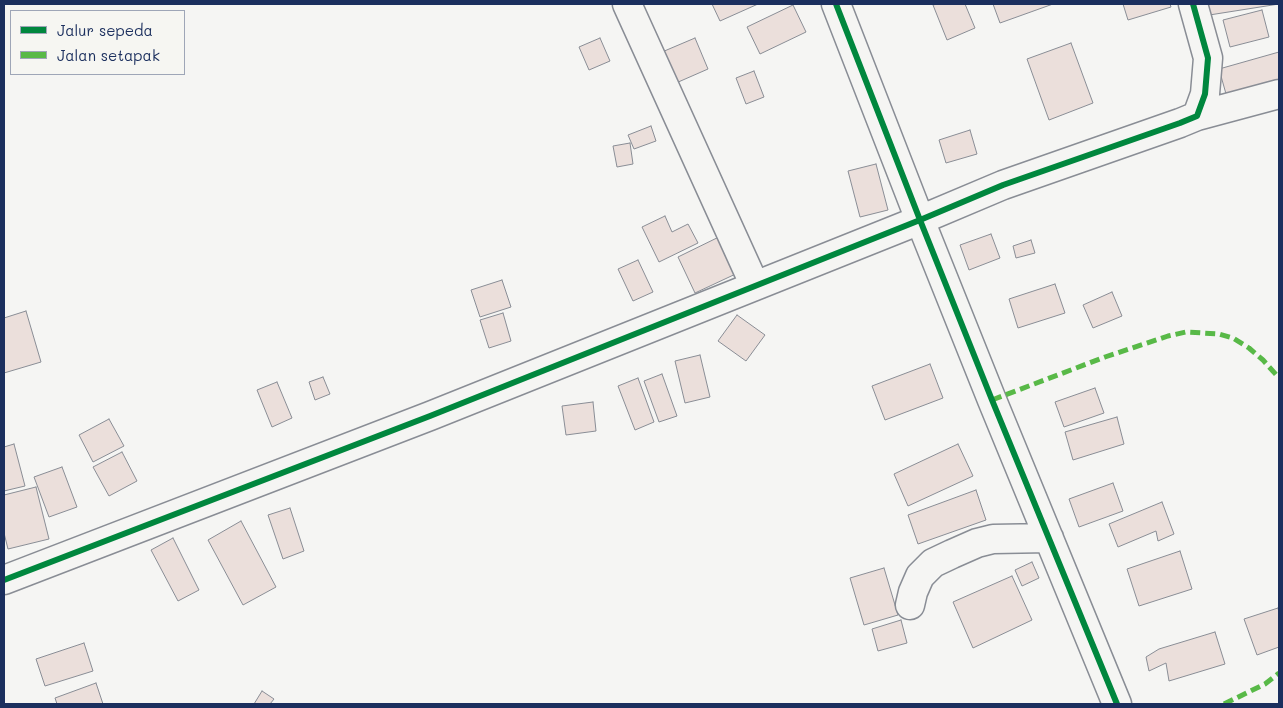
<!DOCTYPE html>
<html>
<head>
<meta charset="utf-8">
<style>
  body { margin:0 }
  #map { position:relative; width:1283px; height:708px; overflow:hidden; background:#f5f5f3; font-family:Mali,sans-serif }
  canvas { display:block }
  .frame { position:absolute; inset:0; border:5px solid #1b2f5e; pointer-events:none }
  .legend { position:absolute; left:10px; top:10px; width:175px; height:65px; box-sizing:border-box; background:#f6f6f2; border:1px solid #9ea6b7; margin:0; padding:6px 9px; list-style:none; font-size:15px; color:#1b2f5e }
  .legend li { display:flex; align-items:center; gap:10px; height:25px }
  .legend b { width:25px; border:1px solid #9ea6b7 }
</style>
</head>
<body>
<div id="map">
<canvas width="1283" height="708"></canvas>
<div class="frame"></div>
<ul class="legend">
<li><b style="height:6px;background:#00873e"></b>Jalur sepeda</li>
<li><b style="height:6px;background:#58b947"></b>Jalan setapak</li>
</ul>
</div>
<script>
const ctx = document.querySelector('canvas').getContext('2d');
ctx.lineJoin = 'round';
function fill(path, color) { ctx.fillStyle = color; ctx.fill(path, 'evenodd'); }
const poly = rows => new Path2D(rows.map(r => 'M' + r).join(''));
function stroke(path, color, width, dash) { ctx.strokeStyle = color; ctx.lineWidth = width; ctx.lineCap = dash ? 'butt' : 'round'; ctx.setLineDash(dash || []); ctx.stroke(path); }
const building = poly([
  [712,4,758,4,720,21,712,4],
  [937,4,965,4,975,28,947,40,933,5,937,4],
  [993,4,1053,4,1000,23,993,4],
  [1123,4,1170,4,1171,7,1128,20,1123,4],
  [1202,4,1279,4,1203,16,1202,4],
  [793,5,806,32,760,54,747,27,793,5],
  [1262,10,1269,37,1230,47,1223,20,1262,10],
  [600,38,610,61,589,70,579,47,600,38],
  [695,38,708,69,676,83,662,52,695,38],
  [1071,43,1093,103,1049,120,1027,59,1071,43],
  [1279,52,1279,86,1228,101,1219,69,1279,52],
  [754,71,764,97,746,104,736,78,754,71],
  [651,126,656,141,634,149,628,135,651,126],
  [970,130,977,154,946,163,939,140,970,130],
  [630,143,633,164,617,167,613,146,630,143],
  [876,164,888,210,860,217,848,171,876,164],
  [665,216,672,232,688,224,698,243,659,262,642,227,665,216],
  [725,234,742,271,695,293,678,257,725,234],
  [991,234,1000,258,969,270,960,245,991,234],
  [1031,240,1035,253,1016,258,1013,246,1031,240],
  [638,260,653,292,633,301,618,269,638,260],
  [502,280,511,307,480,317,471,290,502,280],
  [1055,284,1065,313,1018,328,1009,299,1055,284],
  [1112,292,1122,316,1093,328,1083,305,1112,292],
  [26,311,41,362,4,373,4,318,26,311],
  [503,313,511,341,489,348,480,320,503,313],
  [737,315,765,335,746,361,718,341,737,315],
  [700,355,710,397,685,403,675,361,700,355],
  [930,364,943,398,885,420,872,386,930,364],
  [662,374,677,416,659,422,644,381,662,374],
  [323,377,330,394,315,400,309,382,323,377],
  [638,378,654,422,635,430,618,386,638,378],
  [277,382,292,418,272,427,257,390,277,382],
  [1095,388,1104,413,1064,427,1055,402,1095,388],
  [593,402,596,431,566,435,562,406,593,402],
  [1117,417,1124,444,1073,460,1065,432,1117,417],
  [109,419,124,446,93,462,79,435,109,419],
  [14,444,25,486,4,491,4,447,14,444],
  [958,444,973,476,908,506,894,474,958,444],
  [122,452,137,481,109,496,93,467,122,452],
  [62,467,77,507,49,517,34,477,62,467],
  [1113,483,1123,511,1079,527,1069,499,1113,483],
  [36,487,49,539,8,549,4,533,4,495,36,487],
  [976,490,986,520,918,544,908,515,976,490],
  [1162,502,1174,534,1158,541,1156,531,1118,547,1109,524,1162,502],
  [290,508,304,551,283,559,268,515,290,508],
  [241,521,276,587,243,605,208,540,241,521],
  [173,538,199,590,178,601,151,550,173,538],
  [1180,551,1192,589,1139,606,1127,569,1180,551],
  [1032,562,1039,578,1022,586,1015,570,1032,562],
  [884,568,898,615,864,625,850,578,884,568],
  [1012,576,1032,620,973,648,953,602,1012,576],
  [1278,608,1279,613,1279,647,1257,655,1244,619,1278,608],
  [901,620,907,643,878,651,872,629,901,620],
  [1215,632,1225,664,1169,681,1166,663,1149,671,1146,657,1159,649,1215,632],
  [84,643,93,671,45,686,36,659,84,643],
  [96,683,103,704,57,704,55,698,96,683],
  [262,691,274,699,270,704,254,704,262,691]
]);
fill(building, '#ebdfdb');
stroke(building, '#898d95', 1);
const minor = poly([
  [627,4,755,286],
  [836,4,920,220,992,400,1117,704],
  [1197,116,1279,94],
  [4,580,430,416,920,220,1003,185,1180,123,1197,116,1205,94,1208,58,1193,4],
  [910,605,913,592,920,576,933,563,952,554,977,543,993,539,1049,538]
]);
stroke(minor, '#898d95', 31);
stroke(minor, '#f5f5f3', 28);
stroke(poly([
  [992,400,1105,357,1168,336,1186,332,1219,334,1233,338,1249,348,1263,360,1279,378],
  [1224,704,1265,684,1279,673]
]), '#58b947', 5, [10, 5]);
stroke(poly([
  [836,4,920,220,992,400,1117,704],
  [4,580,430,416,920,220,1003,185,1180,123,1197,116,1205,94,1208,58,1193,4]
]), '#00873e', 6);
</script>
</body>
</html>
